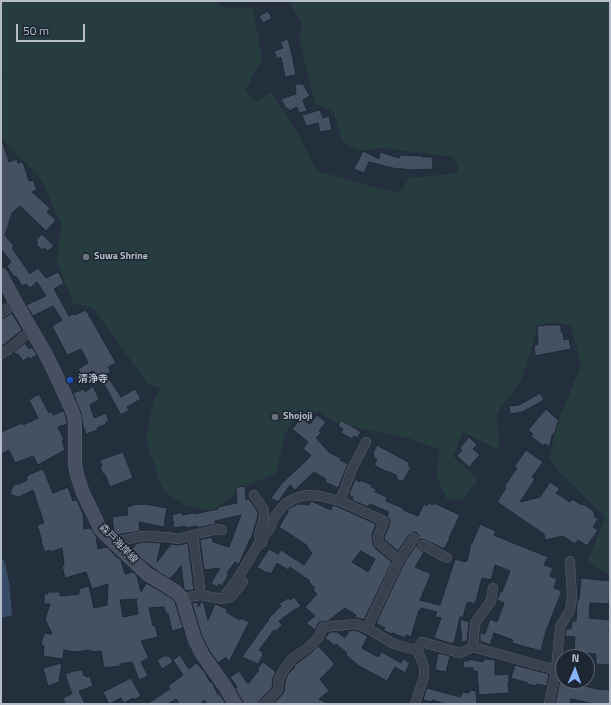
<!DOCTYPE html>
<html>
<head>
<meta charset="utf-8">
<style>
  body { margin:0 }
  #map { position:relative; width:611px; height:705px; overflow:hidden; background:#242f3e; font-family:"Titillium Web",sans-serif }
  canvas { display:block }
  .frame { position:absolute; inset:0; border:2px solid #b4bcc9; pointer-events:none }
  .north { position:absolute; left:555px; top:649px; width:40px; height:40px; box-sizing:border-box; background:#1d2633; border:1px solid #59626f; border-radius:50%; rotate:2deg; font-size:11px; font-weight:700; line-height:16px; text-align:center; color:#b4bcc9 }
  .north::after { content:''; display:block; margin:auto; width:14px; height:18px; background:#8ab4f8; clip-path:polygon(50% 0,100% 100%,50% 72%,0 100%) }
  .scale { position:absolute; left:16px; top:24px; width:69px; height:18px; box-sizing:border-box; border:2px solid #b4bcc9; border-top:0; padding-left:5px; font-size:12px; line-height:14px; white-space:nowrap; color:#b4bcc9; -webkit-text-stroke:3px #1d2633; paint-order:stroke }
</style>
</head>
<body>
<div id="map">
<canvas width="611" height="705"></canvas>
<div class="frame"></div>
<div class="north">N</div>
<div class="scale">50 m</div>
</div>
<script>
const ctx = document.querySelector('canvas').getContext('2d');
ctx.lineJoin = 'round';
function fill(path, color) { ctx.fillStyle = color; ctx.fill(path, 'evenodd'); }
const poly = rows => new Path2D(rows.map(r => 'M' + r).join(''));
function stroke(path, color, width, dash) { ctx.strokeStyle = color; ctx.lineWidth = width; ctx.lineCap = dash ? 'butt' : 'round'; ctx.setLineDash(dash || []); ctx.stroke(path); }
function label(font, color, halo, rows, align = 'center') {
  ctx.font = font + ' "Titillium Web","Noto Sans JP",sans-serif'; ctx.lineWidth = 3; ctx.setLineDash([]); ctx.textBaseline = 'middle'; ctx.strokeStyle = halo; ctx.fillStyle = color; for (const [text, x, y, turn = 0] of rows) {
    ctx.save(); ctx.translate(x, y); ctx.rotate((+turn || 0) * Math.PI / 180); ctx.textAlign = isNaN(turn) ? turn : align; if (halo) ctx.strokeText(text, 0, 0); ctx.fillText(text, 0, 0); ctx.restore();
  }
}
fill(poly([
  [1,1,215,1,223,7,253,8,262,59,245,91,255,102,271,92,300,137,317,171,381,189,400,192,409,178,457,173,458,165,453,157,382,148,359,151,342,141,334,112,315,104,299,38,303,25,290,4,294,1,610,1,610,576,588,561,605,517,560,473,549,457,559,419,581,365,571,326,552,321,536,334,521,381,497,413,499,450,463,432,453,456,478,480,462,500,447,499,437,478,439,449,408,438,337,424,319,411,297,415,285,434,276,474,247,485,213,511,187,506,163,491,146,440,153,402,161,388,148,384,93,308,73,303,57,262,61,224,40,177,1,138,1,89,3,70,1,66]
]), '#263c3f');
fill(poly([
  [1,555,5,564,9,582,12,615,1,618]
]), '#394c67');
const building = poly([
  [268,11,272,18,263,23,259,16,268,11],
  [288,39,293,59,296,75,285,77,281,57,277,59,274,51,283,48,280,42,288,39],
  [295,84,303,84,310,96,303,100,307,111,299,113,297,107,289,111,288,108,286,109,281,99,296,94,295,84],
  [320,110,323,118,329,116,332,130,320,132,318,123,306,126,302,115,320,110],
  [1,143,3,143,9,162,17,159,18,163,23,162,29,181,33,180,37,190,32,192,50,208,47,212,56,220,46,231,20,206,12,213,5,235,14,246,12,248,30,274,38,268,46,278,58,272,64,283,54,289,69,316,73,314,75,315,86,310,116,363,108,367,111,372,106,374,121,397,135,389,141,399,127,407,129,410,121,415,100,377,98,378,93,371,82,376,78,369,88,363,81,349,67,355,52,326,62,320,53,306,33,316,26,305,46,296,37,282,30,288,26,284,22,286,16,276,14,277,7,266,11,262,1,249,1,143],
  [363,151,379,159,380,152,399,158,400,155,422,156,422,157,432,157,433,169,413,170,392,168,369,162,364,173,354,169,363,151],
  [42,234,54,246,48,251,44,248,42,250,36,244,38,242,36,240,42,234],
  [12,313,22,330,1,347,1,319,4,318,12,313],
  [546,325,561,325,561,332,563,332,564,340,569,339,571,349,535,356,534,345,538,344,537,326,546,325],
  [25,343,29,349,32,347,37,355,30,359,29,357,23,361,18,354,16,355,14,352,25,343],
  [93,386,99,399,90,405,94,418,106,413,109,421,106,422,106,424,97,428,98,430,86,434,83,426,81,413,73,393,84,389,85,392,93,386],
  [540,393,544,399,539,403,522,412,510,414,509,406,519,405,535,396,540,393],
  [39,394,49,413,52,411,53,415,64,411,66,418,67,424,58,427,64,440,62,441,65,450,38,465,33,456,15,463,9,450,1,454,1,432,22,423,23,425,38,418,29,400,39,394],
  [546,409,559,421,557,423,558,424,556,427,557,428,555,430,556,431,551,437,552,438,549,447,545,444,543,446,531,436,533,434,528,430,546,409],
  [317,415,326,422,319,431,321,433,316,438,330,453,341,458,340,460,348,464,338,488,325,482,326,479,314,472,295,490,290,485,278,502,271,498,282,483,305,462,311,455,303,449,308,442,292,429,301,418,310,424,317,415],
  [341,420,361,432,357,438,354,436,352,439,341,433,343,429,338,426,341,420],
  [469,437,477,445,473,449,480,455,469,467,457,456,462,450,460,448,469,437],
  [377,445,410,463,408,466,411,467,404,480,400,481,397,479,396,475,387,471,387,472,374,465,377,459,373,457,374,454,373,453,377,445],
  [526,450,543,462,532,477,535,479,520,502,540,497,550,482,560,489,556,493,570,502,572,499,582,505,583,504,594,511,593,512,595,514,594,516,598,519,593,527,598,530,587,546,578,540,575,544,563,536,545,540,544,534,497,502,506,488,504,487,517,468,514,467,526,450],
  [123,452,133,478,110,487,105,474,103,474,100,467,102,466,100,460,123,452],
  [43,469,53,493,68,487,73,501,77,500,83,514,84,529,91,528,96,536,98,549,107,547,114,554,115,556,116,557,117,557,121,560,125,574,133,572,137,576,141,592,146,583,170,597,175,602,183,628,172,631,168,613,166,614,164,607,149,608,153,626,155,625,158,637,141,641,149,658,141,662,148,676,139,680,132,662,120,664,120,666,104,668,101,651,91,652,91,650,75,652,64,650,63,659,43,656,44,646,41,645,43,636,44,636,44,633,52,634,45,619,50,604,44,604,44,594,48,594,48,592,60,592,60,596,79,594,79,589,89,586,94,608,107,605,108,584,92,589,86,572,65,578,62,566,64,565,62,548,51,552,50,550,45,552,41,542,42,541,37,525,44,523,33,490,21,496,18,497,10,494,13,486,16,484,19,484,27,480,26,477,28,476,28,475,43,469],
  [137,599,136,601,138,614,123,617,120,600,137,599],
  [355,479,360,482,360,480,372,485,371,487,376,489,375,492,387,497,386,501,403,508,403,510,418,516,424,504,427,506,429,503,433,505,434,503,460,515,449,538,450,538,444,549,425,540,422,539,419,540,419,535,417,533,414,532,409,535,398,551,385,540,384,538,390,523,390,520,387,516,389,512,370,504,368,507,352,500,353,497,349,495,355,479],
  [245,486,246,500,249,499,258,512,258,516,251,539,250,539,239,564,235,562,227,573,229,574,222,586,219,584,217,587,211,583,220,568,204,570,200,540,212,537,213,542,229,547,241,515,215,521,215,524,197,528,197,526,186,528,185,526,174,528,172,515,182,512,182,515,193,513,194,514,218,509,218,507,237,503,236,487,245,486],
  [311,501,331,510,333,505,336,506,376,524,372,535,373,544,375,548,392,562,364,620,358,618,354,618,356,615,345,608,328,621,319,622,315,630,306,623,315,616,305,607,317,594,313,590,315,588,309,582,310,581,290,567,288,570,277,563,271,574,268,572,267,573,257,567,269,549,278,554,281,550,304,565,312,553,307,547,308,546,279,527,288,512,288,509,298,504,309,505,311,501],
  [361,551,375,559,368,572,352,562,361,551],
  [145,504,167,508,164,527,139,522,140,531,117,535,114,531,112,517,128,515,127,507,132,506,132,505,145,504],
  [480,524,496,531,494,535,496,536,548,557,544,565,553,568,550,576,557,579,554,588,562,591,546,631,541,651,512,643,513,640,494,633,490,645,480,641,480,632,485,634,490,619,497,622,504,603,497,600,500,592,502,592,510,571,495,565,491,580,482,578,475,604,469,602,469,603,467,603,463,617,460,617,454,643,453,642,452,644,434,638,441,618,435,617,437,612,421,608,421,610,419,610,411,637,406,635,405,638,392,633,391,634,383,630,385,628,376,623,404,563,417,544,418,548,424,552,415,567,431,574,420,600,440,605,455,559,465,562,465,561,467,561,471,543,472,543,480,524],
  [143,542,161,543,157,562,171,544,179,545,188,543,194,590,187,591,184,589,181,566,170,579,160,573,143,560,132,549,136,544,143,542],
  [581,578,610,581,609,604,590,603,589,618,610,620,609,632,610,632,610,665,596,664,596,654,574,652,575,637,565,636,566,629,571,629,572,621,576,621,577,602,578,599,579,599,581,578],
  [294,597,301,606,295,610,295,609,279,621,282,625,276,631,274,630,259,650,263,652,262,654,263,655,258,664,242,657,266,623,269,620,268,619,281,606,279,604,288,598,290,600,294,597],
  [202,601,203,601,208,620,215,604,227,609,226,612,240,620,241,618,249,622,229,662,226,657,218,663,209,650,202,637,192,603,198,602,198,607,202,601],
  [460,619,469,622,467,642,464,641,462,645,460,619],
  [355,630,368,636,362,648,378,657,382,652,401,663,403,659,410,663,405,673,395,667,387,681,359,666,346,655,347,653,336,644,335,646,325,638,330,632,337,632,345,638,349,631,355,630],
  [318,646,334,663,333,664,334,665,320,679,329,691,319,699,328,704,273,704,283,694,284,691,285,681,288,674,295,667,294,666,295,665,312,652,318,646],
  [438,653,450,656,446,672,435,670,438,653],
  [166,655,167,657,169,656,173,662,162,669,157,660,166,655],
  [180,655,189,669,196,663,204,671,210,682,212,682,218,695,220,694,226,704,207,704,204,700,200,704,180,704,176,699,168,704,147,704,170,689,168,686,183,675,173,660,180,655],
  [469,659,483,662,484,659,495,660,495,675,509,674,509,683,508,683,509,693,479,695,477,671,473,671,473,668,464,668,463,661,469,661,469,659],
  [263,662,276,672,273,678,272,688,260,700,258,704,244,704,235,688,237,687,230,677,239,671,248,684,259,670,257,669,263,662],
  [62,663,59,682,48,686,43,668,62,663],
  [515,665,549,674,547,686,537,684,536,686,527,684,528,683,511,678,515,665],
  [77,670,77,671,82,670,84,676,85,675,86,677,90,676,93,686,79,691,85,704,65,704,63,698,72,694,65,674,77,670],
  [131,678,141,696,134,700,133,698,124,703,121,698,109,704,103,692,131,678],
  [561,681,603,690,604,689,610,690,610,704,594,704,571,699,570,704,555,704,559,684,561,681],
  [427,688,460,697,463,692,469,693,470,690,476,691,477,704,446,704,432,700,432,702,423,700,427,688]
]);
fill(building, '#455162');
stroke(building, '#1f2835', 1);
const street = poly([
  [1,313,16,303],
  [1,354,9,349,32,330],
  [254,495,264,510,264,517,259,535,262,543],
  [340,501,352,469,366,442],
  [193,535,201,595],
  [114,542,143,536,167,537,178,539,218,529,222,530],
  [423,545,447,558],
  [493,588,491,601,475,623,473,647,556,670],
  [182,598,201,595,222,599,231,597,243,582],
  [222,599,238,578,261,540,269,530,276,515,284,505,293,499,306,495,320,496,340,501,384,521,378,537,379,543,399,560],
  [367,628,392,643,404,647,417,650],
  [264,704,271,698,278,690,279,679,283,671,292,659,309,647,318,638,323,627,356,624,367,628,399,560,414,538],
  [415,704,424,677,424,666,417,650,422,642,460,653,473,647],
  [549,704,556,670,560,627,570,610,572,598,570,561]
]);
const secondary = poly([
  [1,275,16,303,45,353,55,373,71,408,74,416,75,424,75,464,77,475,83,493,97,522,101,530,108,537,147,574,175,591,182,598,195,640,202,654,226,688,235,704]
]);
stroke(street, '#565f6c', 10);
stroke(secondary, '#565f6c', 14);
stroke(street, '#38414e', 9);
stroke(secondary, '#465061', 13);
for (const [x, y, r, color] of [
  [86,257,4,"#6b7280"],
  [70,380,4,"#1a4fb4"],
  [275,417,4,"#6b7280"]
]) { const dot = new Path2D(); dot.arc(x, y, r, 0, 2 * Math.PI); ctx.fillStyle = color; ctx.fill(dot); stroke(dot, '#1d2633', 1.5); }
label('bold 10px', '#b4bcc9', '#1d2633', [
  ["Suwa Shrine",94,257],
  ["清浄寺",78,380],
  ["Shojoji",283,417]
], 'left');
label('10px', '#b4bcc9', '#1d2633', [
  ["森戸海岸線",118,544,46]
]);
</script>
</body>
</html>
